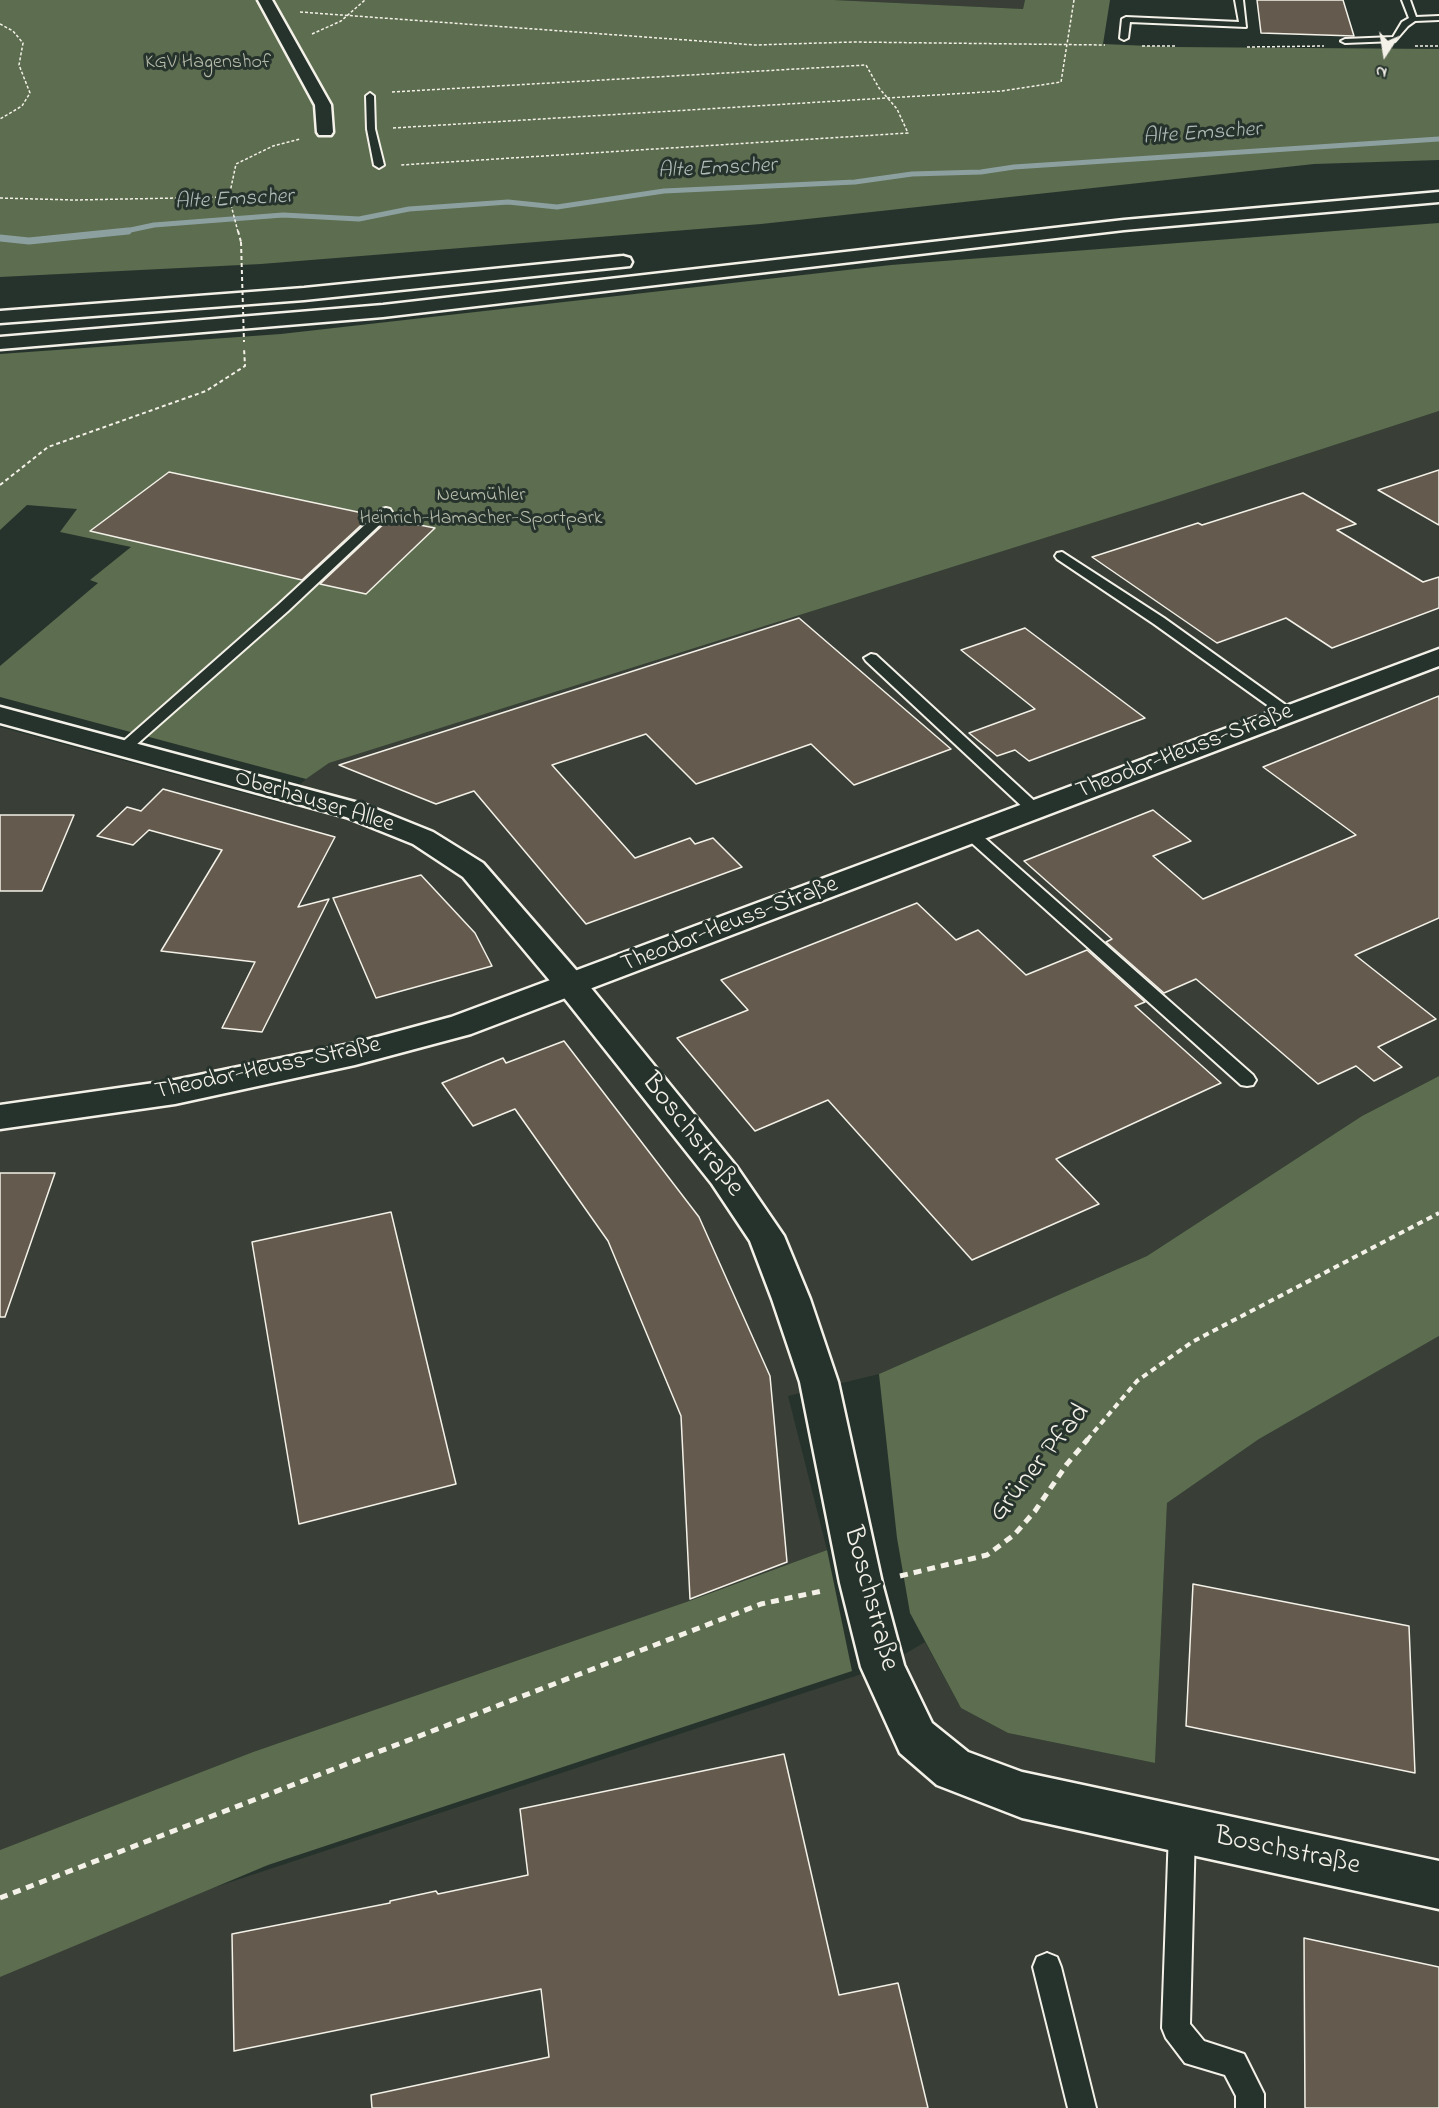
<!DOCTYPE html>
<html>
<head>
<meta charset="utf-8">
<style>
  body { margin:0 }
  #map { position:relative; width:1439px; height:2108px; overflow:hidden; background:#26332d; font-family:"Indie Flower",sans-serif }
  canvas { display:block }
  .north { position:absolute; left:1355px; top:24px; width:60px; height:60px; -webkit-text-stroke:4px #26332d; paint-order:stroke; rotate:192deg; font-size:16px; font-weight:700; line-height:24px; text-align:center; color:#f4f1e8 }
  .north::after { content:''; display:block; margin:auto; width:21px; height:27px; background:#f4f1e8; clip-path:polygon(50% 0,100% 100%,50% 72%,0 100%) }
</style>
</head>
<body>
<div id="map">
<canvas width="1439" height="2108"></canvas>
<div class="north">N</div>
</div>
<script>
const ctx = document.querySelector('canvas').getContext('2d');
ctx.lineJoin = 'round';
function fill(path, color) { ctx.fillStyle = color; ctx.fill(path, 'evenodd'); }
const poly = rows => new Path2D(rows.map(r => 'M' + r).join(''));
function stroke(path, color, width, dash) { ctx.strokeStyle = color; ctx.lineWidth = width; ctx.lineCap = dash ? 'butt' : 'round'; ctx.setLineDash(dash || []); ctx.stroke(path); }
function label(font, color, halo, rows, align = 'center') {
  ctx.font = font + ' "Indie Flower",sans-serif'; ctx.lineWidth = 6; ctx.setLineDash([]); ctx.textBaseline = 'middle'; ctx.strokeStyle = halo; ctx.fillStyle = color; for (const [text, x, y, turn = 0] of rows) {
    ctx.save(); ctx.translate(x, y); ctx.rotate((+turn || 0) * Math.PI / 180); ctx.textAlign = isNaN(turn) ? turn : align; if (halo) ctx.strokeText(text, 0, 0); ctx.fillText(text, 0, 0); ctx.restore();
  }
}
fill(poly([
  [834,0,1025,0,1023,9],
  [1439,411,1439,1076,1362,1116,1147,1256,879,1374,788,1396,827,1550,692,1600,253,1752,0,1850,0,727,280,803,306,779,329,763,1159,502],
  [1439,1336,1439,2108,0,2108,0,1958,883,1667,925,1642,961,1708,1008,1733,1155,1763,1167,1503,1259,1439]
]), '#393f37');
fill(poly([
  [0,0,834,0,1023,9,1025,0,1110,0,1103,44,1173,47,1439,49,1439,160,1314,164,761,224,261,264,0,277],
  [1439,223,1439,411,1159,502,329,763,306,779,0,697,0,666,98,583,90,580,131,547,60,532,77,509,27,505,0,530,0,354,281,334,891,265],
  [1439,1076,1439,1336,1259,1439,1167,1503,1155,1763,1008,1733,961,1708,910,1613,897,1538,879,1374,1147,1256,1362,1116],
  [827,1550,852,1671,268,1865,0,1977,0,1850,253,1752,692,1600]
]), '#5d6d4f');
stroke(poly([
  [121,232,154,225,283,215,359,219,409,209,508,202,557,207,664,191,855,182,912,174,981,172,1014,167,1439,139]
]), '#8da0a0', 5);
stroke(poly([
  [0,238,29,241,128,231]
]), '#8da0a0', 7);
const building = poly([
  [1257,0,1343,0,1354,36,1261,33,1257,0],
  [1439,470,1439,525,1378,490,1439,470],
  [169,472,372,515,302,580,90,531,169,472],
  [1303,493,1356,524,1337,530,1423,582,1439,577,1439,608,1332,648,1286,618,1217,643,1092,557,1198,523,1202,525,1303,493],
  [389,519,435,528,366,594,320,584,389,519],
  [799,618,951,749,854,785,811,744,696,784,646,734,552,765,635,858,690,838,695,844,713,838,742,867,586,924,474,791,436,804,339,765,799,618],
  [1025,628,1145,718,1029,761,1015,750,997,756,969,733,1035,709,961,650,1025,628],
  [1439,696,1439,918,1355,955,1436,1019,1378,1047,1402,1067,1374,1081,1356,1066,1318,1084,1196,979,1164,993,1106,942,1112,939,1024,861,1153,810,1191,841,1153,856,1203,899,1356,835,1263,767,1439,696],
  [163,789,335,837,298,907,329,899,262,1032,222,1028,255,962,161,951,222,850,149,830,133,845,97,836,127,807,141,811,163,789],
  [0,815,74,815,42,891,0,891,0,815],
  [421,875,475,933,492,966,376,998,333,898,421,875],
  [917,903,956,940,978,930,1026,975,1087,950,1145,1002,1135,1006,1221,1083,1056,1159,1099,1204,972,1260,828,1100,755,1131,677,1038,748,1010,721,980,917,903],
  [564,1041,699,1217,770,1376,787,1562,690,1599,681,1416,608,1241,515,1109,473,1126,442,1083,503,1058,506,1063,564,1041],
  [0,1173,55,1173,5,1317,0,1317,0,1173],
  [391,1212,456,1484,299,1524,252,1242,391,1212],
  [1193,1584,1409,1626,1415,1773,1186,1726,1193,1584],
  [784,1754,839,1995,898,1983,928,2108,372,2108,371,2095,549,2057,541,1989,234,2051,232,1934,390,1903,390,1901,436,1891,438,1894,528,1875,520,1809,784,1754],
  [1304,1938,1439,1967,1439,2108,1305,2108,1304,1938]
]);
fill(building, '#645b4e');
stroke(building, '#f4f1e8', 1.5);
const lane = poly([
  [1235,0,1243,0,1246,27,1130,22,1128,38,1124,40,1120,38,1122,19,1126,17,1239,22,1235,0],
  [1402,0,1410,0,1416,17,1439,16,1439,20,1415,21,1408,26,1395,41,1345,43,1341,41,1345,39,1393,37,1402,22,1409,18,1402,0],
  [370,93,374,96,375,129,384,165,379,168,374,165,367,129,366,96,370,93],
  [386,508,390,509,392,512,390,515,288,611,128,752,118,752,116,749,118,746,278,605,382,509,386,508],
  [1062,552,1164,618,1294,711,1296,714,1294,717,1284,717,1154,624,1057,559,1055,556,1057,553,1062,552],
  [871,654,876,655,1041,807,1043,810,1041,813,1029,813,866,661,864,658,871,654],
  [971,829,977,831,1253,1075,1256,1080,1253,1085,1247,1086,1241,1085,965,837,963,834,965,831,971,829],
  [1182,1818,1191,1822,1195,1831,1190,2024,1204,2041,1244,2054,1264,2094,1264,2108,1236,2108,1236,2096,1225,2075,1185,2063,1166,2038,1162,2028,1169,1831,1173,1822,1182,1818],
  [1047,1953,1057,1957,1061,1967,1096,2108,1068,2108,1033,1967,1037,1957,1047,1953]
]);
const street = poly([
  [258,0,272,0,331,105,333,132,331,135,319,135,317,132,315,105,258,0],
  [0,707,366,805,433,832,483,863,583,978,736,1166,784,1236,810,1299,838,1382,882,1583,904,1665,932,1723,968,1752,1022,1772,1439,1861,1439,1909,1022,1818,937,1785,900,1753,861,1667,840,1583,800,1382,772,1299,750,1241,712,1184,561,994,463,877,413,844,346,817,0,723,0,707]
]);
const secondary = poly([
  [1439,649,1439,666,471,1034,355,1065,175,1104,0,1129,0,1105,175,1080,355,1043,451,1017,1439,649]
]);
const highway = poly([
  [1439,192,1439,202,1124,230,383,317,0,349,0,337,383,305,1124,220,1439,192],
  [623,256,630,258,632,262,630,266,304,300,0,323,0,311,304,288,623,256]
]);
stroke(lane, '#f4f1e8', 4);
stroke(street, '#f4f1e8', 5);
stroke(secondary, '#f4f1e8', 5);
stroke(highway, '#f4f1e8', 5);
stroke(poly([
  [300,12,755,45,853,42,1105,45],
  [0,24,13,31,23,43,19,65,30,93,22,106,0,119],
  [312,34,341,21,365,0],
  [1142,46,1177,46],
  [1415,46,1439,46],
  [1247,47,1324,46],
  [392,92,866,65,879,88,897,109,908,133,401,165],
  [393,128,1002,91,1061,82,1074,0],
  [0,198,74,200,229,197],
  [238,232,229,197,236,164,273,146,300,139]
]), '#f4f1e8', 1.5, [3, 2]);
stroke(poly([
  [238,231,241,242],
  [0,485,48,447,206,391,245,366,244,348]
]), '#f4f1e8', 2, [4, 3]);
stroke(poly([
  [1087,1440,1137,1381,1192,1342,1439,1213]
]), '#f4f1e8', 4, [6, 4.5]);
stroke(poly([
  [900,1576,987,1555,1014,1535,1035,1511,1067,1464,1088,1439],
  [0,1898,761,1604,822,1591]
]), '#f4f1e8', 5, [8, 6]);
fill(lane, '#26332d');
fill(street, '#26332d');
fill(secondary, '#26332d');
fill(highway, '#26332d');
stroke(poly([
  [241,242,244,342]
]), '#f4f1e8', 2, [4, 3]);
label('20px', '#b8bcab', '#26332d', [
  ["KGV Hagenshof",208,64],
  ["Neumühler",481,497],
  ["Heinrich-Hamacher-Sportpark",481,520]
]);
label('italic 22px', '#b0bbb8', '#26332d', [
  ["Alte Emscher",1202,135,-4],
  ["Alte Emscher",717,170,-3],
  ["Alte Emscher",234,201,-3]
]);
label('24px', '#f4f1e8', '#26332d', [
  ["Theodor-Heuss-Straße",1185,753,-21],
  ["Oberhauser Allee",314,803,17],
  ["Theodor-Heuss-Straße",730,926,-21],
  ["Theodor-Heuss-Straße",268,1070,-12]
]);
label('28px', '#f4f1e8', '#26332d', [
  ["Boschstraße",691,1136,52],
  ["Grüner Pfad",1041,1464,-51],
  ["Boschstraße",869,1599,75],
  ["Boschstraße",1287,1853,12]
]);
</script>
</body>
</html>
